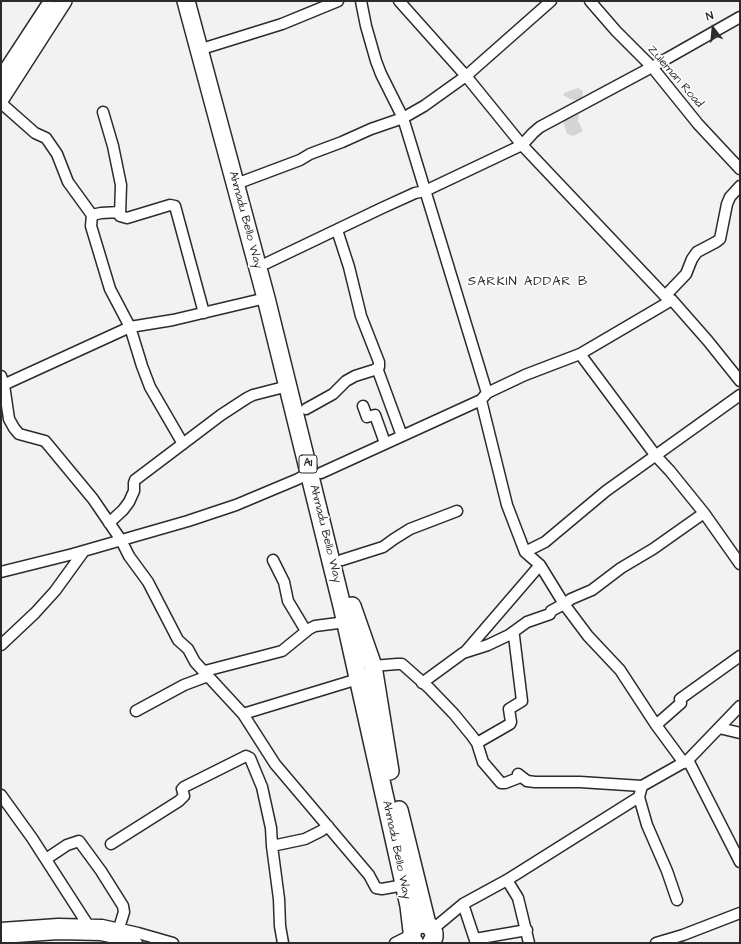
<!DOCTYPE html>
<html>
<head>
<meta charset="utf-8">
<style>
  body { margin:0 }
  #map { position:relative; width:741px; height:944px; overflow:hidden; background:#f2f2f2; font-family:"Architects Daughter",sans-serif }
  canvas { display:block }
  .frame { position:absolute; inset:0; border:2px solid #2b2b2b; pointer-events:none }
  .north { position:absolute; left:693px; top:8px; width:40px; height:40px; -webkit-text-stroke:3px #fff; paint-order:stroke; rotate:344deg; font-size:11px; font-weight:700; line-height:16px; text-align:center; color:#2b2b2b }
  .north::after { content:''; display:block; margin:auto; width:14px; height:18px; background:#2b2b2b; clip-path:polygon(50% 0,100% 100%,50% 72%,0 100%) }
</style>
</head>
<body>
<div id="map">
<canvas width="741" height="944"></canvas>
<div class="frame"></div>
<div class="north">N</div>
</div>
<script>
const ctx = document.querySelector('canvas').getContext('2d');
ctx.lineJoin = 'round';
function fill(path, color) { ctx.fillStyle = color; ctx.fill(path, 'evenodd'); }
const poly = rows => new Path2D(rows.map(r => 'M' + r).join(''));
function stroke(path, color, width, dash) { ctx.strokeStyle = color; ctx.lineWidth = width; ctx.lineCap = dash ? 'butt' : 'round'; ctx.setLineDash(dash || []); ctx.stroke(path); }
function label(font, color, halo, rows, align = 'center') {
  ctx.font = font + ' "Architects Daughter",sans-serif'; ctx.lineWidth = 3.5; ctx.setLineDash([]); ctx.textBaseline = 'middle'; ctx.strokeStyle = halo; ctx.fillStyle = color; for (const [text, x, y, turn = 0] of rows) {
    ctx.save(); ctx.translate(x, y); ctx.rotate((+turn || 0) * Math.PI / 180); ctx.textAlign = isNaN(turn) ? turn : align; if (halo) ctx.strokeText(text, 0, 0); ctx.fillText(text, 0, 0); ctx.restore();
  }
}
fill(poly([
  [578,88,583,91,582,101,570,99,563,95,564,93],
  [574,112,579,115,578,121,583,131,573,136,567,134,562,118]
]), '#d5d5d5');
const minor = poly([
  [361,1,366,26,376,61,381,74,403,118,487,393],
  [399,1,466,76,522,145,665,296,672,300,708,341,740,381],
  [590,1,616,31,652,67,698,124,740,169],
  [208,47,282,24,338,1],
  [1,103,35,133,46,138,57,154,68,182,92,215,91,226,110,289,130,327,142,366,150,387,183,444],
  [103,112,113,146,121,185,120,216,127,218,170,205,175,206,204,313],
  [244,181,300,160,310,154,342,142,371,129,403,118,424,106,466,76,551,1],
  [92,215,101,213,120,212],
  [267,263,382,208,415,193,425,191,522,145,533,133,540,127,652,67,740,17],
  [665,296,686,274,692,259,697,252,716,242,720,239,727,204,730,197,740,186],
  [580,354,656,456,670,471,704,513,740,564],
  [377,368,402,436],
  [1,376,4,385,9,419,14,428,19,434,45,441,93,499,121,540,129,556,148,582,178,640,188,649,195,662,243,714,275,764,369,875,376,888,382,889,404,885],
  [1,386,130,327,173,320,266,298],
  [481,400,507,505,525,552,540,565,564,604,588,636,620,670,656,725,684,763],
  [363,406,367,417,375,415,385,443],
  [306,409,333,394,346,381,355,376,374,370,379,367,379,362,361,316,349,267,337,230],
  [321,473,481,400,487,393,525,375,580,354,672,300],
  [109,523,123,510,129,502,134,491,134,483,135,480,221,415,247,398,253,395,288,386],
  [525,552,545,542,606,491,740,395],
  [273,560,284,582,288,601,306,631],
  [342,560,383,547,394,539,410,529,457,511],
  [1,572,73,554,188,521,236,505,298,479,310,472],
  [1,645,35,613,55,591,84,551],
  [466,651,540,565],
  [373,666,397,664,402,664,429,688,454,714,472,736,477,743,483,762,501,783,505,783,518,778,518,774,527,781,535,782,580,782,642,786],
  [205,671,282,651,309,629,315,626,346,622],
  [422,683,463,653,488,645,509,635,527,622,550,614,551,611,564,604,571,599,592,590,621,568,653,549,704,513],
  [136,711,184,685,208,676],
  [243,714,358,679],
  [656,725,681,703,680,699,740,656],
  [719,728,740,733],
  [477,743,510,724,511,722,509,709,522,701,514,636,509,635],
  [688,760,740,862],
  [1,795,32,838,88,925],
  [639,797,647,825,667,871,677,900],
  [111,844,179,801,184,796,182,789,184,787,246,756,250,758,262,787,271,828,272,846,279,899,280,926,283,943],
  [272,846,305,839,321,831,328,826],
  [46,859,67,845,79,841,101,871,123,906,124,912,119,928],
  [507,880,518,898,529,943],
  [463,904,476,943],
  [1,928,58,924,102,925,138,933,173,943],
  [433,929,463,904,507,880,639,797,642,786,688,760,740,706],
  [1,938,58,934,101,935,137,943],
  [475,939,527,930],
  [395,943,411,935],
  [656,943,683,935,740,913]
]);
const secondary = poly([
  [1,79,48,7],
  [1,99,64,1]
]);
const trunk = poly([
  [186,1,266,298,342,606,409,906,412,931],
  [352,606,373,666,390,771],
  [399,810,427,924],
  [415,943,412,939,412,931,417,925,424,924,430,926,434,933,434,937,431,943]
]);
stroke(minor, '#2b2b2b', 13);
stroke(secondary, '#2b2b2b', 18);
stroke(trunk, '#2b2b2b', 20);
stroke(minor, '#fff', 10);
stroke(secondary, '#fff', 15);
stroke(trunk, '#fff', 17);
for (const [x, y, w] of [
  [308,464,18]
]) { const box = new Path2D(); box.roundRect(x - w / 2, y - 9, w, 18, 3); ctx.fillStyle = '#fff'; ctx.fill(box); stroke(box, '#2b2b2b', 1); }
label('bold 11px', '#2b2b2b', null, [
  ["A1",308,464]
]);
label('12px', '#2b2b2b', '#fff', [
  ["Zuleman Road",675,77,49],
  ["Ahmadu Bello Way",245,220,75],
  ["Ahmadu Bello Way",325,534,76],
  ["Ahmadu Bello Way",396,850,78]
]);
ctx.letterSpacing = '1px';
label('13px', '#2b2b2b', '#fff', [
  ["SARKIN ADDAR B",528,282]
]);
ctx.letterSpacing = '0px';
</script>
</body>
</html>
